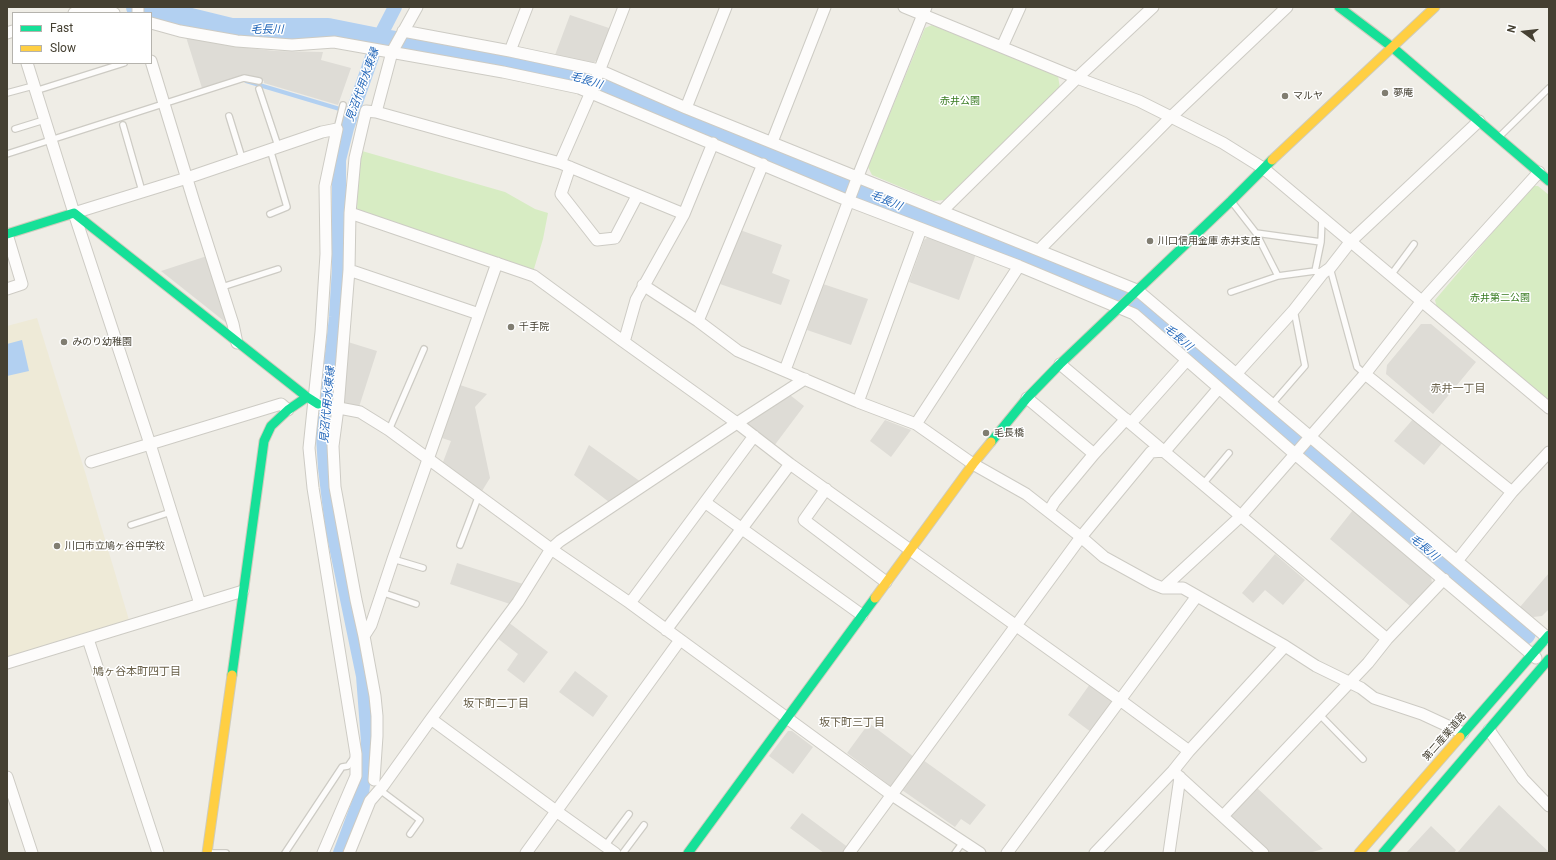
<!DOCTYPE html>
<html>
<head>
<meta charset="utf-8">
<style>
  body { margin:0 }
  #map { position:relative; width:1556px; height:860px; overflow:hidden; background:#efede6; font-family:Roboto,sans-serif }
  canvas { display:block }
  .frame { position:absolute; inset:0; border:8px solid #454032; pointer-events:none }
  .legend { position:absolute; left:12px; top:12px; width:140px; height:52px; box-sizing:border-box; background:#fff; border:1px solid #b5b3ad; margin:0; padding:5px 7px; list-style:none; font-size:12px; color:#454032 }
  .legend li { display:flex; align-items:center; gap:8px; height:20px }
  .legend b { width:20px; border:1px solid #b5b3ad }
  .north { position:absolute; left:1504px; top:12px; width:40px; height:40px; -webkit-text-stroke:3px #fff; paint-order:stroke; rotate:285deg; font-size:11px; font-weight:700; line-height:16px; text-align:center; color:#454032 }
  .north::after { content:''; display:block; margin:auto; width:14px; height:18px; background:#454032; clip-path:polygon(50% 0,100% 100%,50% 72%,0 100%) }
</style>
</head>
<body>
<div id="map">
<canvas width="1556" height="860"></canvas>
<div class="frame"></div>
<ul class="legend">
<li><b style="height:5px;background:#16e098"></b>Fast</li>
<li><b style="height:5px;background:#ffcf43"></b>Slow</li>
</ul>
<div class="north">N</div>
</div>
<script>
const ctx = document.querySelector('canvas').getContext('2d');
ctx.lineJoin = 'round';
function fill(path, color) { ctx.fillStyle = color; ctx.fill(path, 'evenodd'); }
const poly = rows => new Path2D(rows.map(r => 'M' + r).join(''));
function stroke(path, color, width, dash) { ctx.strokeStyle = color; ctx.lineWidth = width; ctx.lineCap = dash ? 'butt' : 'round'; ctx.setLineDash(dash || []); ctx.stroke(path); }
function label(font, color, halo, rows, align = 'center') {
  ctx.font = font + ' Roboto,"Noto Sans JP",sans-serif'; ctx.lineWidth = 3; ctx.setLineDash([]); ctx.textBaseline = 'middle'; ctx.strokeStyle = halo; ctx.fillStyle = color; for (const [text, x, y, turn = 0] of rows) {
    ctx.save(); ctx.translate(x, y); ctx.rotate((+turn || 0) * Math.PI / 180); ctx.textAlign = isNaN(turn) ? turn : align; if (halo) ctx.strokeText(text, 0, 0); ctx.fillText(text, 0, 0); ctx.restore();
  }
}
fill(poly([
  [37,318,85,472,129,620,7,657,7,326]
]), '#eeead7');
fill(poly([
  [932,25,1058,76,1060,88,944,200,934,201,872,175,868,167,925,28],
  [362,151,505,192,535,209,548,213,543,239,533,272,357,210,358,178],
  [1532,186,1538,186,1549,195,1549,403,1437,308,1435,300]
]), '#d7ecc3');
fill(poly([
  [570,15,612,29,599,59,596,61,591,64,555,55],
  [186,37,248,48,275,51,323,52,321,60,351,68,338,105,264,83,264,81,244,75,202,88],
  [740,230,782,245,772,273,790,280,781,305,720,284],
  [930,236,976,254,959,300,909,282,924,240],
  [207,256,229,325,161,271],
  [823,284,868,299,851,345,807,330],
  [1421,324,1431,324,1476,362,1433,414,1386,374,1387,365],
  [348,342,377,351,359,407,342,402],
  [460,385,487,394,475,407,490,478,482,491,443,462,451,441,442,438],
  [790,395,804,406,774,446,747,427,747,422],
  [1414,418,1443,442,1424,465,1394,441],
  [885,420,911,430,891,457,870,441],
  [589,445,641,482,609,502,574,475],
  [1353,510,1431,576,1432,583,1410,606,1330,539],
  [1275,554,1305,580,1283,605,1265,590,1253,603,1242,593],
  [457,563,523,584,510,604,450,584],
  [1549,573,1549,609,1542,616,1533,617,1520,607],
  [508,622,548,652,524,683,507,670,518,654,497,638],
  [575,671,608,696,593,717,559,692],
  [1090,684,1111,699,1112,703,1091,732,1068,715],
  [869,723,914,757,893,788,847,753],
  [788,731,792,731,813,747,793,774,769,756],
  [923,760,986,805,970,825,961,819,955,827,902,790],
  [1256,787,1323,849,1309,853,1270,853,1232,818,1231,815],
  [1499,805,1549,852,1549,853,1457,853],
  [802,813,849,848,845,853,824,853,790,828],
  [1431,826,1456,850,1454,853,1406,853]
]), '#dedcd6');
fill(poly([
  [22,340,29,371,7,376,7,344]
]), '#b2d0f1');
stroke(poly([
  [246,81,353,113]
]), '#b2d0f1', 4);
stroke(poly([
  [340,853,362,794,368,742,363,676,332,527,325,468,323,437,336,317,339,268,339,160,347,128,378,40,395,7]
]), '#b2d0f1', 14);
stroke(poly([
  [138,7,231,30,328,30,378,40,543,68,584,79,650,102,854,189,1093,286,1141,307,1211,365,1524,633]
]), '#b2d0f1', 24);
const lane = poly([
  [259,89,278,146],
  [35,91,124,63],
  [7,93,33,86],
  [229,116,242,158],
  [123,125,142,191],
  [15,129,44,120],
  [337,129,343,105],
  [1500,136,1549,88],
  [7,154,244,78,259,81],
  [1232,202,1256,233,1278,276],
  [270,214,287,207,270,149],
  [1256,233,1321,242],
  [1330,268,1357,367,1365,374],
  [1315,271,1321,242,1322,218],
  [1391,275,1414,244],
  [222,287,278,269],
  [1231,292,1278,276,1315,271,1323,273],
  [1272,404,1305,366,1294,310],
  [389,430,424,349],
  [1203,484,1229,453],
  [131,525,171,512],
  [460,545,479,495],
  [393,559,423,568],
  [381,592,416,604],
  [1319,714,1363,759],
  [380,790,420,820,410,834],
  [605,846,629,814],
  [208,853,226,853],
  [285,853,342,767,348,766,355,756],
  [623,853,644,825],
  [955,853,963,842]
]);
const street = poly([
  [138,7,138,13],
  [904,7,1077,78,1139,101,1223,143,1263,168,1549,408],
  [74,13,93,7,114,13],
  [151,23,180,31,237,41,292,45,334,42,503,72,579,88,849,201,1019,266,1134,314,1295,454,1536,658],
  [403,31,510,51,599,70,686,108,1137,290,1549,639],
  [7,33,13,31],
  [1002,47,1020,7],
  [510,51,527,7],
  [151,61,194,202,233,324,237,343],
  [27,63,74,213,150,444,200,604],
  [686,108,726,7],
  [376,112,392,52,417,7],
  [772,142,825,7],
  [713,143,684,214,636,300,624,342,737,423,790,464,1120,700,1189,751],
  [560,163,591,92,624,7],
  [570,167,561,194,597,240,615,238,637,196],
  [942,211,1077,78,1153,7],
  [74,213,187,178,322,132,337,129,325,186,326,254,321,332,309,448,313,488,356,754,356,776,323,853],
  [350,213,534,276,624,342],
  [1039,250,1171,117,1287,7],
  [349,270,479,314],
  [643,285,698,321,738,351,858,402,916,424,973,464,1026,494,1081,537,1104,557,1153,584,1163,588,1183,588,1285,646,1316,666,1361,688,1374,698,1422,714,1463,733],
  [7,289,22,284,7,234],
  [698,321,763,164],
  [1060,364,1387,639],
  [785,370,858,176,926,7],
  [1236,374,1294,310,1323,273,1330,268,1351,241,1479,121],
  [1365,374,1512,492],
  [1027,398,1094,454],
  [858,402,921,229],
  [318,404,360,412,389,430,551,549,630,603,892,795,980,853],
  [1131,423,1187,360],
  [916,424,1019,266],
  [91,462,281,404,288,410],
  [826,489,804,520,886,582],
  [706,503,862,615],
  [1049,511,1055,501,1094,454,1126,419],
  [1457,561,1512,492,1549,452],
  [1163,588,1241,516,1365,374,1422,301,1539,172],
  [630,603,754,436],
  [666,630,790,464],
  [364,636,371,625,393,559,497,263],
  [88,639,158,853],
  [7,663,243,591],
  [431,719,556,811,615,853],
  [1489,730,1523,779,1549,806],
  [1173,771,1263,853],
  [7,777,32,853],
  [374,780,377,736,377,716,375,696,364,636,356,600,335,487,333,446,338,408,349,270,350,213,355,158,366,111,376,112,560,163,684,214],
  [1223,816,1368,663,1387,639,1444,579],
  [349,853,370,801,383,786,431,719,518,602,551,549,560,541,737,423,805,379],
  [526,853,680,640],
  [849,853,1081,537,1151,452,1165,451,1219,388],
  [1007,853,1197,596],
  [1095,853,1173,771,1189,751,1285,646],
  [1169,853,1180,777]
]);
const fast = poly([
  [1339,7,1392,47,1549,181],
  [7,234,74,213,307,397],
  [991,442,1027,398,1060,364,1231,201,1272,160],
  [232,675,264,441,271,426,288,410,307,397,318,404],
  [1460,737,1549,635],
  [688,853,875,598],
  [1383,853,1549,659]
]);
const slow = poly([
  [1272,160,1435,7],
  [875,598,973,464,991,442],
  [207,853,232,675],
  [1359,853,1460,737]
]);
stroke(lane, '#cdcbc4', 8);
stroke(street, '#cdcbc4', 13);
stroke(fast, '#cfccbc', 11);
stroke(slow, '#cfccbc', 11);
stroke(lane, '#fdfcfb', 5.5);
stroke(street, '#fdfcfb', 11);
stroke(fast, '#16e098', 9);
stroke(slow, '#ffcf43', 9);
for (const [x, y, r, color] of [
  [1385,93,4,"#807d71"],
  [1285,96,4,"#807d71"],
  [1150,241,4,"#807d71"],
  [511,327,4,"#807d71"],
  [64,342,4,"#807d71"],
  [986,433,4,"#807d71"],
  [57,546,4,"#807d71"]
]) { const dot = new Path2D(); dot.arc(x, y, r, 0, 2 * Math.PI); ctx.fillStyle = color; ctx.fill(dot); stroke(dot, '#fff', 1.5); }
label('10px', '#454032', '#fff', [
  ["夢庵",1393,93],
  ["マルヤ",1293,96],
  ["川口信用金庫 赤井支店",1158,241],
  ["千手院",519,327],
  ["みのり幼稚園",72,342],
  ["毛長橋",994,433],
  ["川口市立鳩ヶ谷中学校",65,546]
], 'left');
label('10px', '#387b21', '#fff', [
  ["赤井公園",960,101],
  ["赤井第二公園",1500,298]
]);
label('10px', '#454032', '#fff', [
  ["第二産業道路",1445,737,-49]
]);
label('italic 11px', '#2367b9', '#fff', [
  ["毛長川",267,30],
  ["毛長川",586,81,17],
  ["見沼代用水東縁",363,85,-70],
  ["毛長川",886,201,23],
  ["毛長川",1178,338,40],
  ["見沼代用水東縁",328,405,-85],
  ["毛長川",1424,548,40]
]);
label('11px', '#696049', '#fff', [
  ["赤井一丁目",1458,389],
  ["鳩ヶ谷本町四丁目",137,672],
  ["坂下町二丁目",496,704],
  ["坂下町三丁目",852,723]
]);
</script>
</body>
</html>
